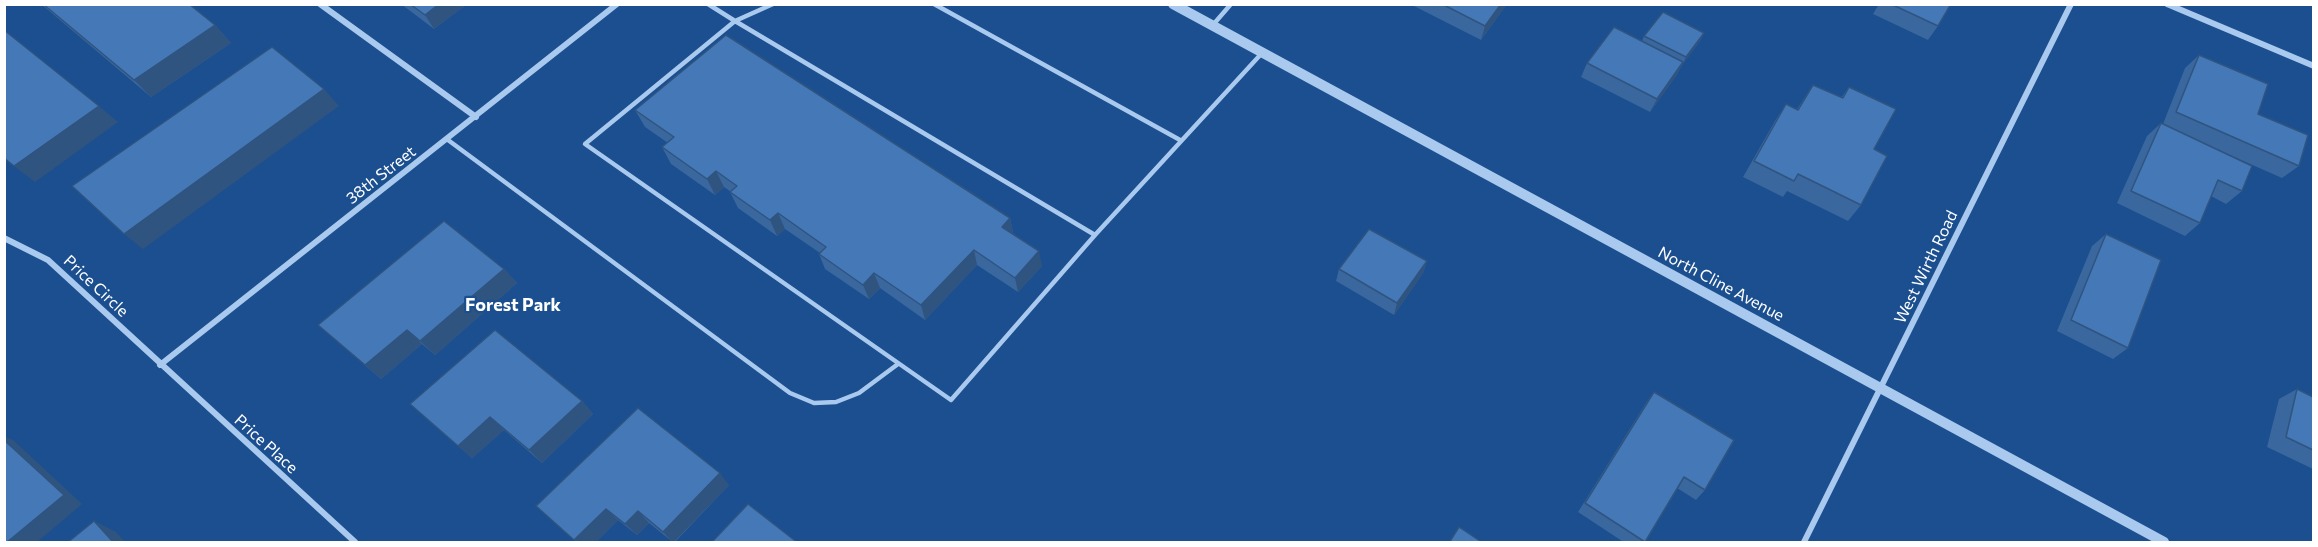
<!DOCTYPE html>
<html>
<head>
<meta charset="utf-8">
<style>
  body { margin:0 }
  #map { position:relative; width:2318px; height:547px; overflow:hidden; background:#1b4f8f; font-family:Commissioner,sans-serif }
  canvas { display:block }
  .frame { position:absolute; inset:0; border:6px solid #fff; pointer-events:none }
</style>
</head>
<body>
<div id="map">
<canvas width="2318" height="547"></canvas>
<div class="frame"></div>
</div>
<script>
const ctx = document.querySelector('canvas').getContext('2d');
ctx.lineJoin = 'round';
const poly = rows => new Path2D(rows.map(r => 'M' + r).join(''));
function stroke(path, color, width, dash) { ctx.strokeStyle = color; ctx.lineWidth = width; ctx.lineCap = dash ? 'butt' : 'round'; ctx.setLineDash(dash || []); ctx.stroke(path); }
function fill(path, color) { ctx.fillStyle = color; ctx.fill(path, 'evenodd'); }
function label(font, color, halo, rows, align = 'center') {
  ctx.font = font + ' Commissioner,sans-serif'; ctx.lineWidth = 4.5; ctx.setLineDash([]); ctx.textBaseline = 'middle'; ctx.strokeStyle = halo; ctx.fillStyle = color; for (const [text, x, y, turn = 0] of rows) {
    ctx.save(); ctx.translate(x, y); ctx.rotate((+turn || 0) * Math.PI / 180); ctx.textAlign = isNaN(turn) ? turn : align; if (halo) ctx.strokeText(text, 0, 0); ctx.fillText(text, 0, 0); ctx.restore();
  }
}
stroke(poly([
  [708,4,735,21],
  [934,4,1180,140],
  [735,21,1095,235,951,400,585,144,735,21],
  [735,21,773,4],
  [1212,26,1231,4],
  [448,140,790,393,814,403,836,402,859,393,898,364],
  [1095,235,1262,53]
]), '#a9c9ee', 4.5);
stroke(poly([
  [320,4,476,117],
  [2167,4,2314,66],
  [4,238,48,260,355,542],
  [160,365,617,4],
  [1804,542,2071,4]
]), '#a9c9ee', 6);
stroke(poly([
  [1173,4,2164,542]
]), '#a9c9ee', 10);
fill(poly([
  [41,4,189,4,215,25,231,43,151,97],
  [401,4,467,4,434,29],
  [1410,4,1507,4,1481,40],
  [1879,4,1951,4,1938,26,1928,40,1873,14],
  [1704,33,1700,41,1682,65,1676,76,1650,112,1581,77,1587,63,1642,41,1644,36],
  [2199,55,2258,114,2299,166,2282,178,2216,149,2242,191,2226,204,2211,196,2200,223,2185,236,2117,203,2147,136,2161,123,2163,124,2185,68],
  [1813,85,1841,98,1849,87,1874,149,1861,205,1848,221,1787,191,1783,197,1743,177,1775,121,1786,104,1797,109],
  [635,110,1010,218,1013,233,1042,266,1018,292,977,265,925,320,880,288,869,299,825,269,819,254,820,253,785,229,777,236,738,208,730,192,731,192,724,187,715,195,671,164,662,147,668,143,645,127],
  [2106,234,2128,348,2113,359,2057,331,2092,246],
  [1427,261,1423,273,1394,315,1336,281,1339,269],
  [504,269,517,283,435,355,422,344,381,379,318,325],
  [2297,389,2313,397,2313,469,2267,447,2279,399],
  [1654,392,1705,490,1696,500,1677,488,1644,543,1625,543,1578,512,1646,403],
  [582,401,593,414,542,463,504,430,472,458,410,404],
  [729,485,674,543,649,523,637,535,618,520,595,543,578,543,536,506]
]), '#3a679d');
fill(poly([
  [439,4,467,4,434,29,425,15],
  [1501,4,1507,4,1481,40,1485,26],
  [215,25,231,43,151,97,134,80],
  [1704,33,1700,41,1682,65,1686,57],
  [1683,62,1676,76,1650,112,1657,99],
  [324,89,339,106,143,249,124,234],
  [99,106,118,122,35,182,14,166],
  [716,171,724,187,715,195,707,179],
  [778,213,785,229,777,236,770,220],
  [1010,218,1013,234,1002,227],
  [974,250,977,265,925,320,921,305],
  [1039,251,1042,266,1018,292,1015,278],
  [1427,261,1423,273,1394,315,1397,303],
  [504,269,517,283,435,355,420,341],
  [874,273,880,288,869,299,863,285],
  [407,330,422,344,381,379,365,365],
  [582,401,593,414,542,463,529,450],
  [490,417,504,430,472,458,458,446],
  [4,436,13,440,82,504,36,543,6,543],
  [720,473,729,485,673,543,663,532],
  [606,509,618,520,595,543,578,543,574,540],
  [638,511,649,523,637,535,625,524],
  [94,521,116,532,126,543,114,543]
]), '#305480');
const building = poly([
  [43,4,189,4,215,25,134,80,43,4],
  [410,4,439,4,425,15,410,4],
  [1442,4,1501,4,1485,26,1442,4],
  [1891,4,1951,4,1938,26,1891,4],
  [1663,12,1704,33,1686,57,1644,36,1663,12],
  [1614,27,1683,62,1657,99,1587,63,1614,27],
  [4,30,99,106,14,166,4,158,4,30],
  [726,35,1010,218,1002,227,1039,251,1015,278,974,250,921,305,874,273,863,285,819,254,826,247,778,213,770,220,730,192,737,186,716,171,707,179,662,147,674,137,635,110,726,35],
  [272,47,324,89,124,234,72,186,272,47],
  [2199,55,2268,84,2258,114,2308,135,2299,166,2176,112,2199,55],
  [1813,85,1843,98,1849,87,1896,109,1874,149,1887,156,1861,205,1798,174,1794,181,1754,161,1786,104,1798,110,1813,85],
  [2161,123,2252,166,2242,191,2218,180,2200,223,2131,191,2161,123],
  [444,221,504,269,420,341,407,330,365,365,318,325,444,221],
  [1369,229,1427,261,1397,303,1339,269,1369,229],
  [2106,234,2161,260,2128,348,2071,320,2106,234],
  [495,330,582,401,529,450,490,417,458,446,410,404,495,330],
  [2297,389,2313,397,2313,450,2286,437,2297,389],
  [1654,392,1734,440,1705,490,1684,477,1645,542,1585,503,1654,392],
  [638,408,720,473,663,532,638,511,625,524,606,509,574,540,536,506,638,408],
  [4,440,64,495,6,543,4,543,4,440],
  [748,504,798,543,711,543,748,504],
  [94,521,114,543,67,543,94,521],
  [1459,527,1483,543,1449,543,1459,527]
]);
fill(building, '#4478b7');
stroke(building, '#305480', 1.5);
label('16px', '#fff', '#1b4f8f', [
  ["38th Street",381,175,-38],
  ["West Wirth Road",1926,267,-64],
  ["North Cline Avenue",1721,284,28],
  ["Price Circle",96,286,43],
  ["Price Place",266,444,42]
]);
label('bold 18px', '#fff', '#1b4f8f', [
  ["Forest Park",513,305]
]);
</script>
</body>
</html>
